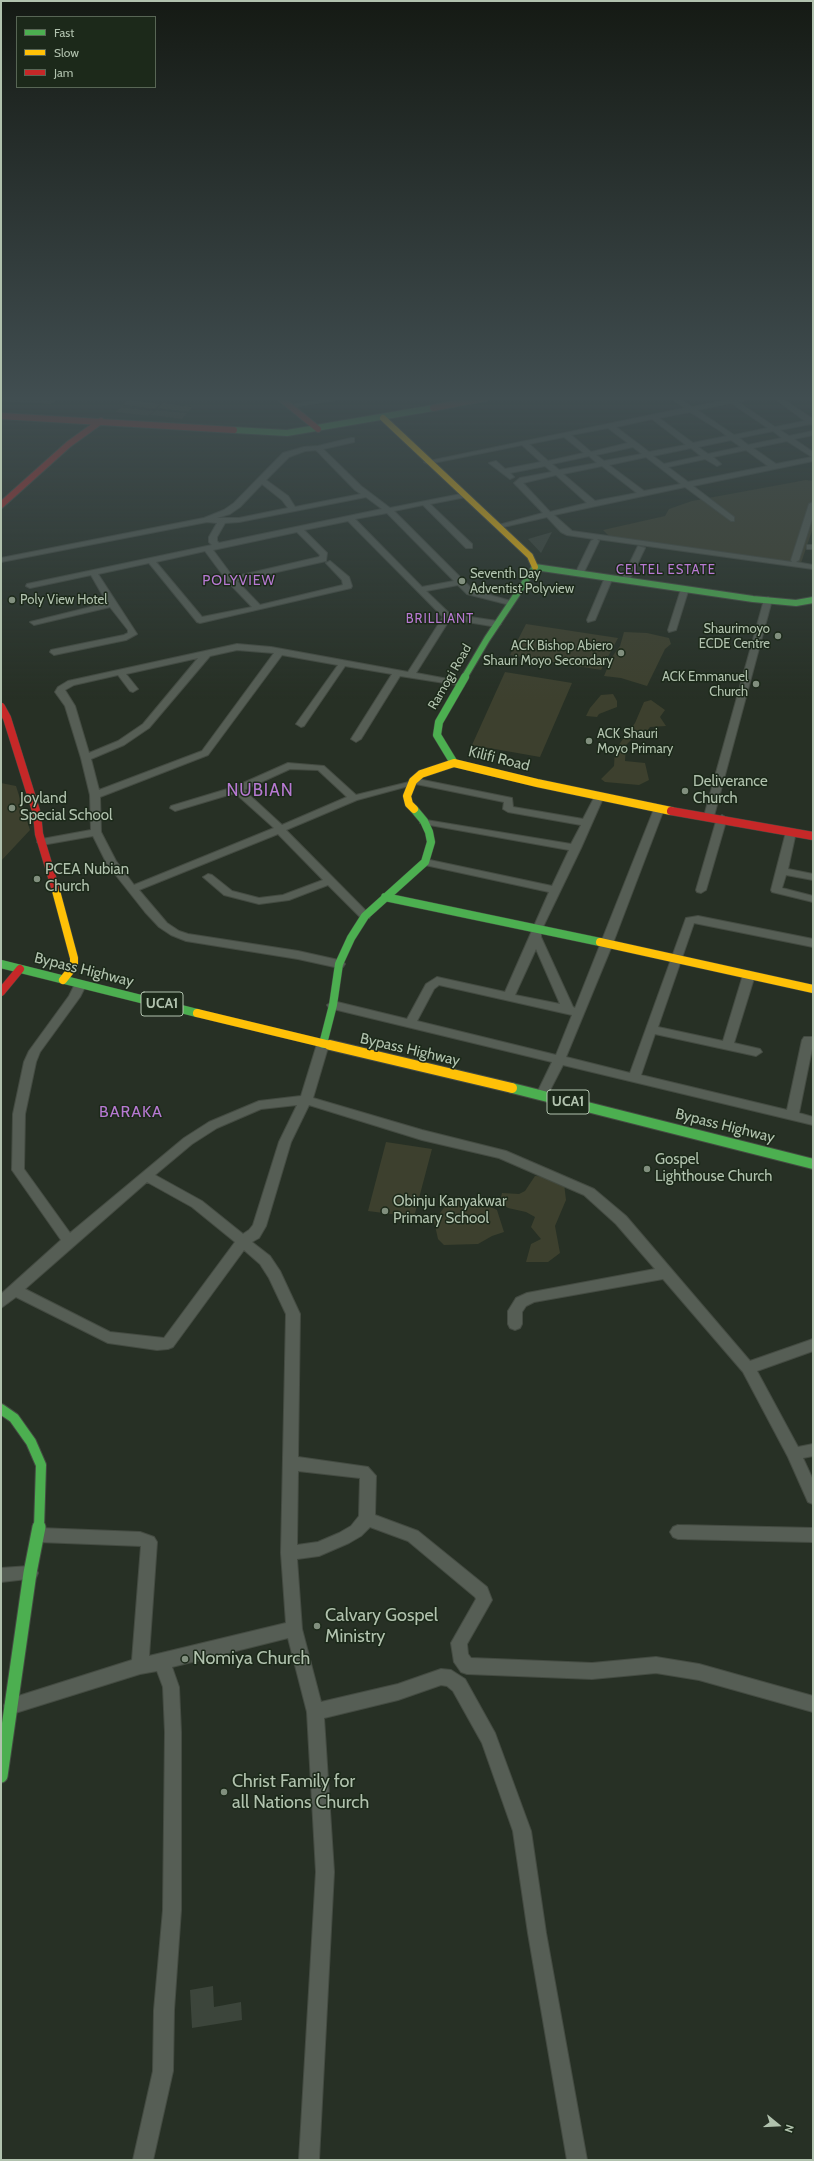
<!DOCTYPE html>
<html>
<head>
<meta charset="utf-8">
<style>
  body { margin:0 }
  #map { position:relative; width:814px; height:2161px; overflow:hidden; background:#273025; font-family:Cabin,sans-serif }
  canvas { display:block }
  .frame { position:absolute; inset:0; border:2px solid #b1c2ae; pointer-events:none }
  .legend { position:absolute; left:16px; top:16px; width:140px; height:72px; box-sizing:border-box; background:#1c291a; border:1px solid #586655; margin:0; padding:5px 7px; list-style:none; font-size:12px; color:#b1c2ae }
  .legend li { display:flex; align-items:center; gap:8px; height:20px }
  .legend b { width:20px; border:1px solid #586655 }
  .north { position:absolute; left:758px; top:2105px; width:40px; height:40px; -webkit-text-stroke:3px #1c291a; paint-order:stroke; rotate:108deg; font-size:11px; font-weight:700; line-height:16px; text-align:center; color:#b1c2ae }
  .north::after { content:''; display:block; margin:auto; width:14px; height:18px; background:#b1c2ae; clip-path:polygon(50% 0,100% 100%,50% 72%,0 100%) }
</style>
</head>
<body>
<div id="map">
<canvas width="814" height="2161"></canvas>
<div class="frame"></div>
<ul class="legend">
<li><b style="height:5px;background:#4caf50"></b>Fast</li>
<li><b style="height:5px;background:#ffc107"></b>Slow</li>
<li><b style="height:5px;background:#c62828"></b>Jam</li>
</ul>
<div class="north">N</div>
</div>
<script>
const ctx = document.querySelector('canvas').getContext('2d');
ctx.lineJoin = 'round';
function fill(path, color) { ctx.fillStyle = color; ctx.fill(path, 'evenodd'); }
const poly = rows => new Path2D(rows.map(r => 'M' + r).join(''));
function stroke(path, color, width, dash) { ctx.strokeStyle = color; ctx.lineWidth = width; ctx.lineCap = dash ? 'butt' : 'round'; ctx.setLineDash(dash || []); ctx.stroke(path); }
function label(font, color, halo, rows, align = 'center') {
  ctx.font = font + ' Cabin,sans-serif'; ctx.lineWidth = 3; ctx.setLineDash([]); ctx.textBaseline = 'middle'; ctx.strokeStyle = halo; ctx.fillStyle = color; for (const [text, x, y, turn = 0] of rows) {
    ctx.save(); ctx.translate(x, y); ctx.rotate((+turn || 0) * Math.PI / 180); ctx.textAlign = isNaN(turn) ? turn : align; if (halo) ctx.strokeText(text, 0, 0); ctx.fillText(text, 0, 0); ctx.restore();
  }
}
fill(poly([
  [1,398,59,398,51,404,1,401],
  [128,400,160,404,155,409,123,405],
  [163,403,193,407,188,412,157,408],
  [121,407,154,411,148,416,116,412],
  [156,410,187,413,182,419,150,415],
  [806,480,813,481,813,528,801,563,610,537,603,530,665,516,669,509,692,501],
  [526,624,618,638,601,670,510,655],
  [624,632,647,633,669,638,671,644,665,649,647,686,621,678,604,676,612,657,620,646],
  [505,672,572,683,540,757,472,745],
  [613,694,617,701,617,707,599,714,597,717,586,716,590,708,601,695],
  [651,700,665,710,660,717,666,726,650,727,643,737,635,736,626,745,625,761,645,763,649,780,639,785,605,782,601,779,614,766,615,750,635,723,644,702],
  [1,783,16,786,30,830,1,861],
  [386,1142,432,1149,414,1217,368,1211],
  [535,1176,552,1177,564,1183,566,1200,555,1226,560,1253,548,1262,526,1262,531,1244,541,1239,531,1227,535,1217,526,1212,508,1208,500,1202,502,1193,519,1194,525,1191],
  [459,1196,463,1204,472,1205,481,1202,497,1210,504,1232,492,1236,478,1244,444,1245,438,1239,434,1221,449,1201]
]), '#3d402e');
fill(poly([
  [552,532,541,553,528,539],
  [213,1986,214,2007,241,2002,242,2020,192,2028,190,1990]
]), '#3c453b');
const street = poly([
  [331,398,345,398,289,408,286,406,331,398],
  [671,398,678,398,692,407,740,398,751,398,738,402,775,427,805,421,774,398,781,398,813,419,813,425,810,424,780,430,789,436,813,431,813,435,794,439,813,452,813,461,693,486,734,517,734,521,731,521,685,487,554,515,572,531,792,562,791,560,809,504,813,502,813,516,799,560,796,562,813,565,813,569,597,539,599,541,584,572,577,574,576,572,591,541,594,539,567,535,561,532,547,517,499,528,495,526,543,513,514,483,520,478,552,472,545,466,510,473,514,477,510,479,489,463,496,461,505,469,541,462,522,445,428,464,424,462,685,408,671,398],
  [731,403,768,428,734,435,697,410,731,403],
  [690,412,719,430,727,436,693,443,659,418,690,412],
  [652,419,686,445,649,452,616,427,652,419],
  [608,428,628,443,591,452,571,435,608,428],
  [773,431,782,438,748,445,739,438,773,431],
  [564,437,584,453,548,461,529,444,564,437],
  [731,440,741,447,708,454,698,447,731,440],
  [787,441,812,457,776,464,753,448,787,441],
  [633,447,642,454,604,461,596,455,633,447],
  [691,448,701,456,664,464,653,456,691,448],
  [746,450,768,466,688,482,668,467,705,459,717,466,721,464,713,457,746,450],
  [589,456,597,463,559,470,552,464,589,456],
  [646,457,681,484,644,491,609,465,646,457],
  [602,466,637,493,595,501,563,474,602,466],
  [556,475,587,503,550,512,523,483,556,475],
  [351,438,354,438,354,442,323,449,361,486,390,508,466,493,466,497,430,504,472,544,472,548,466,548,423,505,394,511,473,590,514,602,510,605,467,594,458,585,426,591,450,614,497,621,501,624,497,627,450,619,416,673,464,682,464,686,400,676,361,739,356,742,351,739,392,674,345,666,304,726,301,727,296,724,338,665,282,655,208,755,100,797,101,832,116,861,134,885,274,828,235,793,175,811,170,808,171,806,234,787,288,763,324,766,356,795,409,782,410,779,413,778,512,798,513,807,583,819,596,794,602,794,604,796,581,848,541,931,541,937,573,1007,575,1008,654,809,659,806,663,807,664,809,613,943,566,1057,630,1073,686,918,698,916,813,939,813,947,694,923,658,1027,723,1041,743,975,749,971,755,975,734,1043,760,1049,762,1052,756,1056,655,1034,641,1075,787,1110,802,1040,804,1037,812,1037,813,1044,799,1113,813,1117,813,1125,563,1065,546,1098,542,1099,536,1095,552,1062,329,1008,327,1005,333,1001,407,1019,426,984,437,977,505,992,549,892,425,865,420,862,425,859,552,886,569,850,424,824,420,823,420,819,571,844,581,825,508,812,503,809,504,802,416,784,357,800,286,830,369,914,370,916,369,918,361,918,328,885,289,900,259,904,224,895,203,877,208,874,212,875,232,891,259,898,283,895,323,880,278,834,139,890,167,923,179,931,188,934,298,951,343,961,345,964,343,967,339,968,298,959,186,941,171,935,159,927,145,912,107,864,93,836,42,845,37,842,42,839,91,830,90,795,81,758,65,706,55,692,58,687,68,681,237,644,271,647,408,672,443,617,348,521,304,530,327,553,326,561,237,581,260,605,343,585,342,580,326,563,330,561,349,577,352,586,351,588,200,623,197,622,149,563,98,574,137,634,126,640,54,655,50,652,51,650,124,635,128,633,128,630,110,607,34,625,30,622,107,603,91,575,30,588,26,586,27,584,212,545,209,542,209,537,217,523,207,522,1,562,1,558,204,518,224,510,234,503,283,453,304,447,318,446,351,438],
  [316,450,355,490,361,494,295,507,288,496,266,480,289,457,305,451,316,450],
  [262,484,282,500,288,508,239,518,217,518,230,514,240,507,262,484],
  [366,497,382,509,219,543,217,541,217,537,225,523,239,522,366,497],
  [387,513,454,581,422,587,355,519,387,513],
  [297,532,320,555,319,557,233,577,213,550,297,532],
  [205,551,228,582,252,607,202,617,156,562,205,551],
  [237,650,274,653,202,751,99,790,91,759,124,745,149,728,210,656,237,650],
  [198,658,143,724,118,741,89,753,75,706,65,690,74,685,118,675,130,691,133,692,138,689,126,674,198,658],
  [290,769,318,770,347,797,282,825,244,790,290,769],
  [536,949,560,1004,515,995,536,949],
  [439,985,572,1015,556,1055,417,1021,434,989,439,985],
  [807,545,813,545,813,549,807,549,807,545],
  [638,546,645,548,630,579,623,581,622,579,638,546],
  [606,575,613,577,595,620,588,622,587,620,606,575],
  [682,586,689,588,676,630,669,632,668,630,682,586],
  [768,597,772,600,714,816,709,819,705,818,704,816,764,600,768,597],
  [722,815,727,818,706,890,701,893,697,892,696,890,717,818,722,815],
  [791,829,796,832,788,869,813,874,813,880,786,875,782,888,813,896,813,902,772,892,771,890,786,832,791,829],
  [80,981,86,985,80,997,40,1052,36,1062,25,1114,24,1169,70,1233,184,1138,209,1122,259,1101,301,1096,317,1044,323,1040,329,1044,313,1098,422,1130,506,1151,594,1189,626,1216,750,1361,813,1339,813,1351,757,1371,798,1447,813,1444,813,1456,803,1458,813,1480,813,1504,808,1502,788,1457,743,1372,663,1279,534,1302,526,1306,522,1312,522,1324,520,1328,515,1330,510,1328,508,1324,508,1311,516,1298,527,1293,655,1269,616,1224,584,1195,499,1158,422,1140,309,1105,291,1142,266,1226,259,1238,252,1242,270,1256,280,1271,300,1314,298,1457,368,1467,376,1476,375,1515,418,1531,487,1587,492,1600,467,1644,468,1654,471,1658,592,1663,656,1657,699,1664,813,1696,813,1712,699,1680,656,1673,592,1679,467,1674,461,1672,454,1662,451,1643,476,1599,475,1597,408,1541,370,1527,361,1536,349,1543,319,1556,297,1559,302,1629,321,1702,398,1684,441,1669,451,1670,465,1679,495,1733,531,1831,546,1933,587,2160,567,2160,528,1933,513,1831,482,1743,453,1691,447,1686,441,1685,398,1700,324,1718,334,1872,319,2160,299,2160,316,1872,307,1712,288,1638,172,1667,179,1687,181,1732,181,1910,174,2010,173,2071,153,2160,133,2160,153,2071,154,2010,163,1910,165,1732,163,1687,157,1671,140,1674,12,1714,6,1712,4,1706,6,1700,12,1698,132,1660,141,1546,39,1542,34,1540,31,1535,34,1530,39,1528,140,1532,154,1537,157,1542,149,1656,286,1623,281,1553,286,1314,269,1278,260,1264,244,1250,173,1347,168,1349,157,1350,108,1343,16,1297,1,1308,1,1294,61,1240,12,1170,13,1114,24,1062,29,1051,69,996,76,982,80,981],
  [297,1105,279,1142,253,1225,249,1230,243,1234,202,1201,155,1175,192,1144,217,1128,261,1109,297,1105],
  [147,1182,192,1207,235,1242,164,1338,110,1332,25,1289,147,1182],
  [298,1471,360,1478,359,1516,351,1526,339,1533,318,1542,297,1545,298,1471],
  [678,1525,813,1528,813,1542,678,1539,673,1537,670,1532,673,1527,678,1525],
  [30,1566,36,1568,38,1573,36,1578,1,1582,1,1568,30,1566]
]);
const fastFar3 = poly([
  [234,430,287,433,433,408],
  [535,567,753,599,796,603,813,600],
  [464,678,487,639,535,567]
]);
const fastFar2 = poly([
  [454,763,437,735,439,722,465,677],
  [385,897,600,942],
  [1,964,197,1013],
  [323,1044,333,1005,339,964,351,938,365,916,425,862,431,842,429,832,424,821,414,809]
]);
const fastFar1 = poly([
  [512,1088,813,1164],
  [1,1409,14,1418,31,1442,41,1465,39,1528]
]);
const fast = poly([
  [1,1776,30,1573,39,1527]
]);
const slowFar2 = poly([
  [383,418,530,556,535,567]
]);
const slowFar1 = poly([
  [414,809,409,804,407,796,413,781,421,774,454,763,537,783,671,811],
  [55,887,74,958,74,966,63,980],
  [600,942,813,989],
  [197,1013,334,1046]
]);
const slow = poly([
  [330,1045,512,1088]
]);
const jamFar1 = poly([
  [280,398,318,429],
  [433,408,485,398],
  [1,416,234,430],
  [1,505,69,444,101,421]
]);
const jam = poly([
  [1,707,7,718,37,814,39,834,55,887],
  [671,811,813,836],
  [1,992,20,969]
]);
stroke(street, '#444b42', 2);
stroke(fastFar3, '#444b42', 8);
stroke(fastFar2, '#444b42', 9);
stroke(fastFar1, '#444b42', 12);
stroke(fast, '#444b42', 15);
stroke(slowFar2, '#444b42', 8);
stroke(slowFar1, '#444b42', 9);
stroke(slow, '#444b42', 12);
stroke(jamFar1, '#444b42', 8);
stroke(jam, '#444b42', 9);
fill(street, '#565e55');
stroke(fastFar3, '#4caf50', 6);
stroke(fastFar2, '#4caf50', 8);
stroke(fastFar1, '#4caf50', 10);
stroke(fast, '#4caf50', 13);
stroke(slowFar2, '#ffc107', 6);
stroke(slowFar1, '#ffc107', 8);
stroke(slow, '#ffc107', 10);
stroke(jamFar1, '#c62828', 6);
stroke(jam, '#c62828', 8);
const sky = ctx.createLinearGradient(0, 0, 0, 700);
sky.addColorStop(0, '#151a14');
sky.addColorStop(0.57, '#414e51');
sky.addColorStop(1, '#414e5100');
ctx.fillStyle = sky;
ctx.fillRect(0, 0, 814, 700);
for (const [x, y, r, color] of [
  [462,581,4,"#818f7e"],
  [12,600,4,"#818f7e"],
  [778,636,4,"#818f7e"],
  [621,653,4,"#818f7e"],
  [756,684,4,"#818f7e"],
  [589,741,4,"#818f7e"],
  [685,791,4,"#818f7e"],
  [12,808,4,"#818f7e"],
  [37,879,4,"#818f7e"],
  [647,1169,4,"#818f7e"],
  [385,1211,4,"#818f7e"],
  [317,1626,4,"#818f7e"],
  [185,1659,4,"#818f7e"],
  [224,1792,4,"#818f7e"]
]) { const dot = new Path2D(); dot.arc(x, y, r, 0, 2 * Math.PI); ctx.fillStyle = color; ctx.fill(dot); stroke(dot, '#1c291a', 1.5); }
ctx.letterSpacing = '1px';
label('13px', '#b779d2', '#1c291a', [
  ["CELTEL ESTATE",666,570],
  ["BRILLIANT",440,619]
]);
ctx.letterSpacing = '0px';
label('13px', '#b1c2ae', '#1c291a', [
  ["Seventh Day",470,574],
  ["Adventist Polyview",470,589],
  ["Poly View Hotel",20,600],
  ["Shaurimoyo",770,629,"right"],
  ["ECDE Centre",770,644,"right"],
  ["ACK Bishop Abiero",613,646,"right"],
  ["Shauri Moyo Secondary",613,661,"right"],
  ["ACK Emmanuel",748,677,"right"],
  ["Church",748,692,"right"],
  ["ACK Shauri",597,734],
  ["Moyo Primary",597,749]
], 'left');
label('13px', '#b1c2ae', '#1c291a', [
  ["Ramogi Road",450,677,-60]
]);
ctx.letterSpacing = '1px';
label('14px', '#b779d2', '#1c291a', [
  ["POLYVIEW",239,581]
]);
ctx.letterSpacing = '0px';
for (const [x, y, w] of [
  [162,1004,42],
  [568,1102,42]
]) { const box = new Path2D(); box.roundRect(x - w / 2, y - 12, w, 24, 3); ctx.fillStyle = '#1c291a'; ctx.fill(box); stroke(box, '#b1c2ae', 1); }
label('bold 14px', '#b1c2ae', null, [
  ["UCA1",162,1004],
  ["UCA1",568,1102]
]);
label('15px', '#b1c2ae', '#1c291a', [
  ["Kilifi Road",499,759,14],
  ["Bypass Highway",84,970,14],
  ["Bypass Highway",410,1050,13],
  ["Bypass Highway",725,1126,14]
]);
label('15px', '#b1c2ae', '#1c291a', [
  ["Deliverance",693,782],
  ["Church",693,799],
  ["Joyland",20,799],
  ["Special School",20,816],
  ["PCEA Nubian",45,870],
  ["Church",45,887],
  ["Gospel",655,1160],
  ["Lighthouse Church",655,1177],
  ["Obinju Kanyakwar",393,1202],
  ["Primary School",393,1219]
], 'left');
ctx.letterSpacing = '1px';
label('16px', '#b779d2', '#1c291a', [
  ["BARAKA",131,1112]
]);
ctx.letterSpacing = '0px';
ctx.letterSpacing = '1px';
label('17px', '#b779d2', '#1c291a', [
  ["NUBIAN",260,791]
]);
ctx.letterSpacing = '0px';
label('18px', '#b1c2ae', '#1c291a', [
  ["Calvary Gospel",325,1616],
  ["Ministry",325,1637],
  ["Nomiya Church",193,1659],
  ["Christ Family for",232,1782],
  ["all Nations Church",232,1803]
], 'left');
</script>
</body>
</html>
